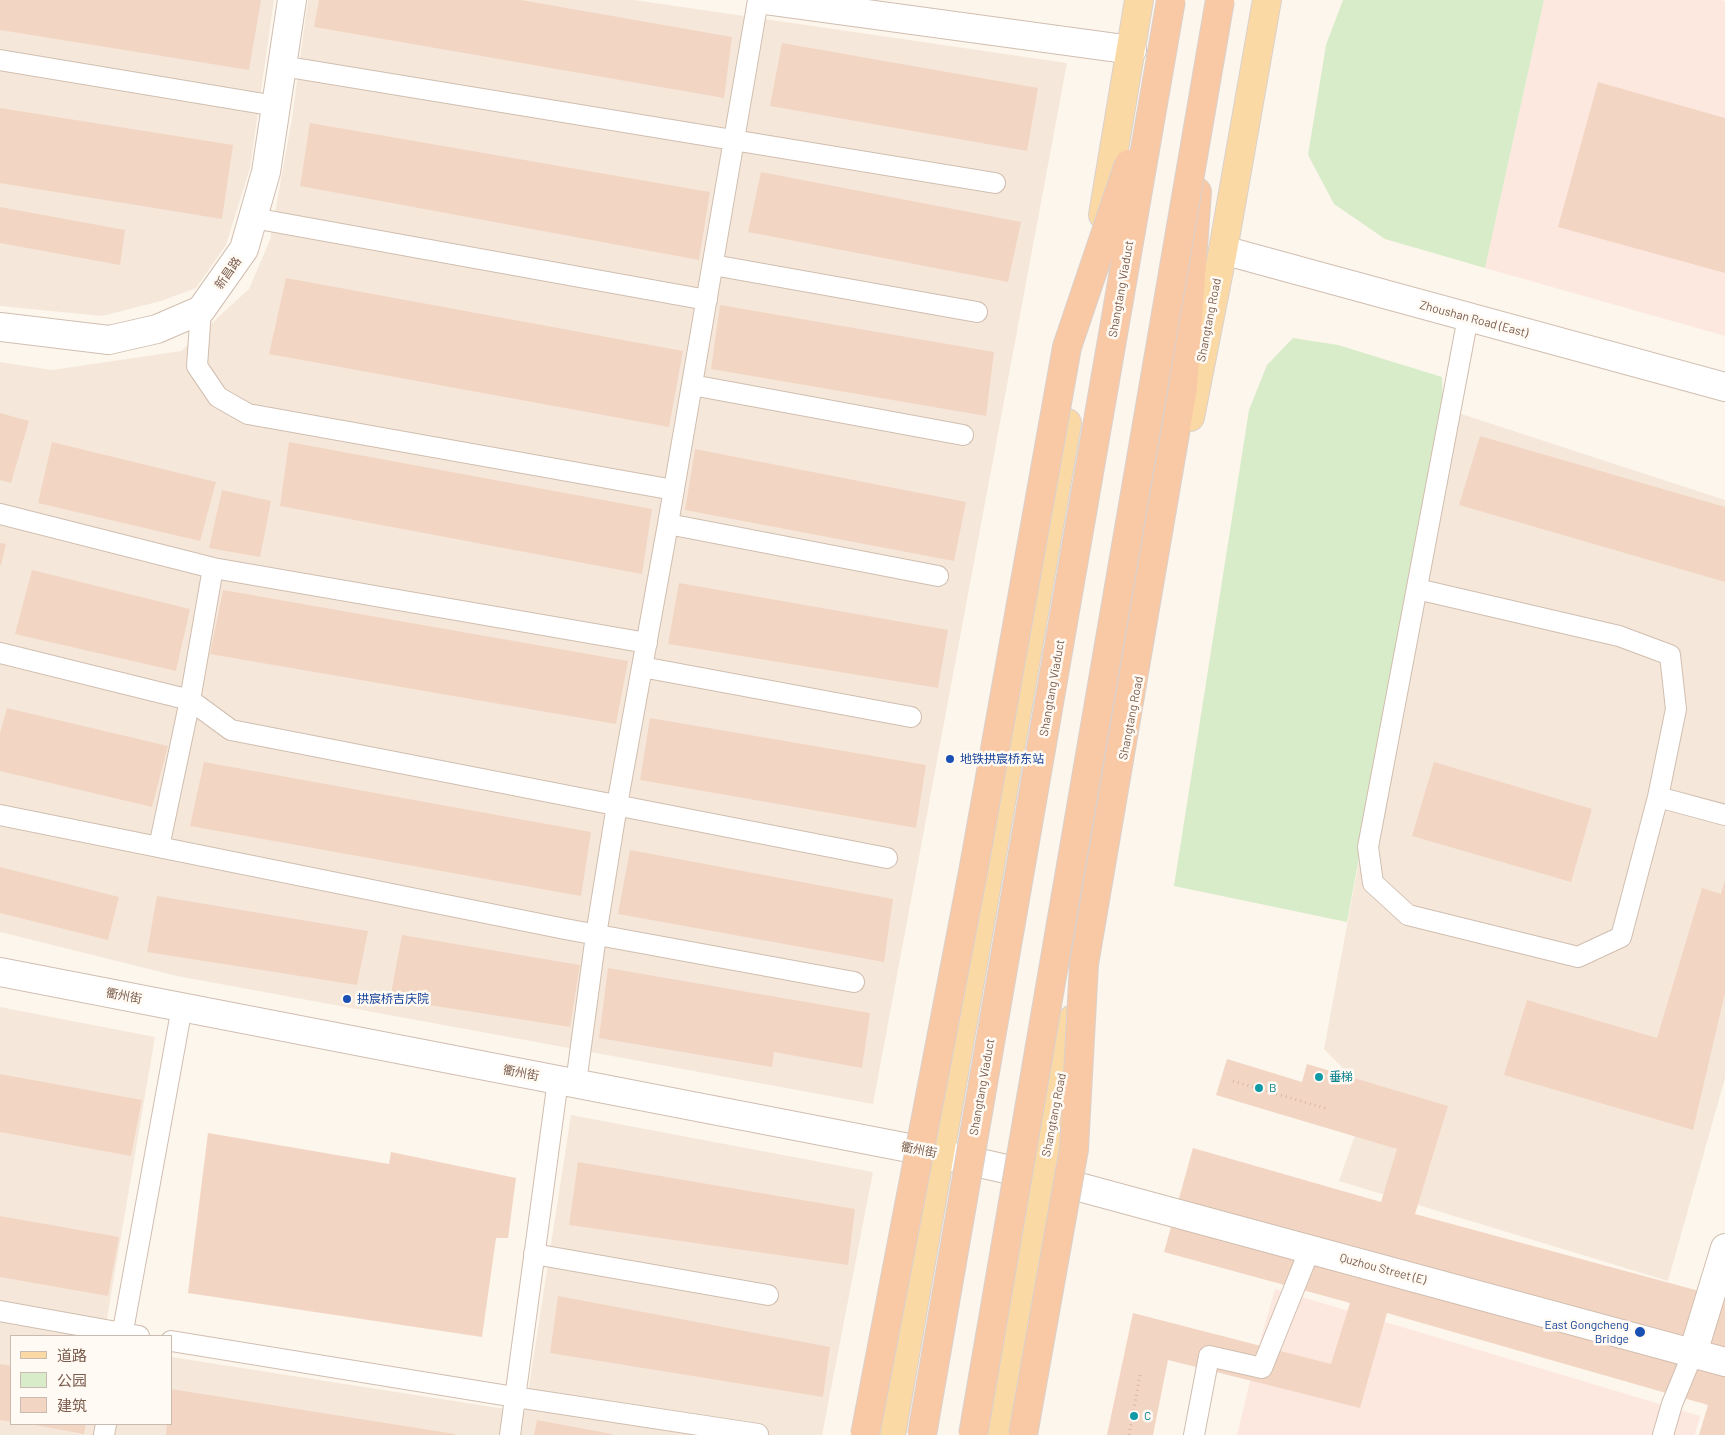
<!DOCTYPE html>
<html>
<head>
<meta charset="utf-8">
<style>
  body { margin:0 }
  #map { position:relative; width:1725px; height:1435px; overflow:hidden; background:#fdf6ec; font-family:Barlow,"Noto Sans SC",sans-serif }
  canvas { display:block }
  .legend { position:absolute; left:10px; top:1335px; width:162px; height:90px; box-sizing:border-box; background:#fffaf3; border:1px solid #cabbb1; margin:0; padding:6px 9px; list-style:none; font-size:15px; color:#7a5c4d }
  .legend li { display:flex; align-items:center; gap:10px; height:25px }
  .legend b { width:25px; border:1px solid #cabbb1 }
</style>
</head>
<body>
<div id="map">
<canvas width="1725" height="1435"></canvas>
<ul class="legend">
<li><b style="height:6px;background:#fbd9a5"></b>道路</li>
<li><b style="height:14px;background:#d8ecc9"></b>公园</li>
<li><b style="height:14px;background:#f3d5c3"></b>建筑</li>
</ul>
</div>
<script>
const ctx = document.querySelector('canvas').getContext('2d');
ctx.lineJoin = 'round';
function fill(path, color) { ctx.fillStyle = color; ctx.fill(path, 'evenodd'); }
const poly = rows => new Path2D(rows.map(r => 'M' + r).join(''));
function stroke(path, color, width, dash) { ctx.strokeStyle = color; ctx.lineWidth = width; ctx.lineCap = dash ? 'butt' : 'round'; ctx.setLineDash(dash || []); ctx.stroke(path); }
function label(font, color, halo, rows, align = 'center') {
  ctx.font = font + ' Barlow,"Noto Sans SC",sans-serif'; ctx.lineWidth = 5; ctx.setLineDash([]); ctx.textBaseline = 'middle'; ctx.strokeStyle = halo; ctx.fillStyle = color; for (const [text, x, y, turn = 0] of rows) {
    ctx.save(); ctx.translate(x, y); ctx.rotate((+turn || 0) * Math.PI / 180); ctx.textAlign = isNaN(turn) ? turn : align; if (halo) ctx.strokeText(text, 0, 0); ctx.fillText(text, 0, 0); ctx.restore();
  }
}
fill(poly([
  [0,0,274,0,250,168,226,245,196,288,161,301,102,316,0,306],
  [308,0,634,0,1067,63,873,1104,177,976,0,932,0,362,52,370,181,351,249,289,270,240,292,118],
  [1443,408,1725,500,1725,1078,1668,1281,1339,1181,1369,1095,1324,1049],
  [0,1007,155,1037,104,1336,11,1336,11,1424,171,1424,171,1357,525,1412,571,1115,873,1172,822,1435,0,1435]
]), '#f5e8da');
fill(poly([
  [1544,0,1720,0,1725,1,1725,336,1485,268],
  [1275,1289,1700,1416,1695,1435,1237,1435,1257,1352]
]), '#fde8e0');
fill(poly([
  [1343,0,1544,0,1485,268,1385,239,1334,204,1308,155,1326,45],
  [1293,338,1338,345,1442,377,1443,408,1347,922,1174,886,1249,410,1267,365]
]), '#d8ecc9');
fill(poly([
  [0,0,261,0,249,70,0,30],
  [319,0,521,0,732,37,724,98,314,27],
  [782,43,1038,88,1027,151,770,106],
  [1598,82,1725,118,1725,273,1558,227],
  [0,108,233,145,222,219,0,183],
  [310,123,710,192,699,260,300,186],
  [761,172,1021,222,1008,282,748,232],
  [0,207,125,230,120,265,0,243],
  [286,278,683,351,669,427,269,354],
  [720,305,994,352,986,416,711,369],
  [0,413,29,421,11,483,0,480],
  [1480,436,1725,507,1725,582,1459,505],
  [52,442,216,482,200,541,38,503],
  [289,442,652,509,642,574,280,506],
  [695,449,966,502,954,561,685,510],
  [222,490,271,501,260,557,209,548],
  [0,543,6,544,1,565,0,565],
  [32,570,190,609,176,671,15,634],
  [679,583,948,630,938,688,668,644],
  [223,590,628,661,616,724,210,654],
  [7,708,168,746,152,807,0,771,0,733],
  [650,718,926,765,916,828,640,780],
  [204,762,591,832,581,896,190,826],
  [1434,762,1592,809,1571,882,1412,836],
  [630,850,893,899,884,962,618,914],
  [0,867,119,897,108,940,0,913],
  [1725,880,1725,993,1693,1130,1504,1075,1527,1000,1657,1038,1702,888,1721,894],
  [157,896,368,931,357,985,147,952],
  [402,935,580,965,570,1027,390,999],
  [608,968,870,1013,862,1068,774,1052,772,1067,599,1038],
  [1227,1059,1302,1082,1307,1064,1448,1106,1415,1214,1725,1298,1725,1435,1699,1435,1708,1405,1387,1313,1360,1408,1168,1360,1153,1435,1107,1435,1133,1313,1331,1364,1350,1303,1164,1252,1193,1148,1381,1202,1397,1149,1216,1095],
  [0,1074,142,1100,131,1156,0,1132],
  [208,1133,389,1164,391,1152,516,1178,508,1238,496,1238,482,1337,188,1293],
  [578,1162,855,1209,848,1265,569,1225],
  [0,1216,119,1237,108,1296,0,1277],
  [558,1296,830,1347,823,1397,550,1353],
  [0,1364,11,1366,11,1422,0,1420],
  [171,1389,455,1434,455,1435,166,1435,167,1424,171,1424],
  [537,1420,612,1434,612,1435,534,1435],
  [29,1424,86,1424,84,1434]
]), '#f3d5c3');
const service = poly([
  [0,60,276,106],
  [282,66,995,183],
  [253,218,707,300],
  [713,265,977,312],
  [201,310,197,366,218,397,248,414,674,490],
  [692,385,963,435],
  [0,514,213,568,647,643],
  [668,524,938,576],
  [1417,589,1619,636,1670,655,1676,709,1658,797,1621,937,1578,957,1408,915,1373,883,1368,847,1468,317],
  [0,653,190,700,231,730,887,858],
  [642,667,911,717],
  [1658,797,1725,815],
  [0,815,565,929,854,982],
  [159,847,190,700,213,568],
  [576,1083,596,935,617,805,668,524,758,0],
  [534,1254,768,1295],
  [0,1311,139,1336],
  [122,1336,182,1007],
  [171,1341,515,1397,758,1434],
  [104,1435,106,1424],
  [510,1435,558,1080],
  [1194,1435,1209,1356,1262,1368,1310,1249],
  [1663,1435,1672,1404,1693,1353]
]);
const minor = poly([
  [764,0,1132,50],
  [1223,250,1725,387],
  [0,327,109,340,157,329,201,310,244,249,266,172,292,0],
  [0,972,940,1154,1041,1177],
  [1693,1353,1725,1248]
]);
const tertiary = poly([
  [1046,1178,1725,1362]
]);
const primary = poly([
  [1103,215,1139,0],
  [1190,417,1223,250,1267,0],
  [891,1435,1067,423],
  [995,1435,1042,1177,1073,1019]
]);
const trunk = poly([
  [1162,509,1183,387,1197,192]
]);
stroke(service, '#d1beb0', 22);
stroke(minor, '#d1beb0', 30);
stroke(tertiary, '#d1beb0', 30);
stroke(primary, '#dad1cd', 30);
stroke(trunk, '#dad1cd', 30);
stroke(poly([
  [1233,1081,1328,1109],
  [1129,1435,1140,1375]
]), '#d9b8a5', 3, [1, 4]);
stroke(service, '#fff', 20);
stroke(minor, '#fff', 28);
stroke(tertiary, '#fff', 28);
stroke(primary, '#fbd9a5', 28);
stroke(trunk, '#f9c8a4', 28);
const trunkBridge = poly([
  [865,1435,973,872,1067,347,1129,164],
  [922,1435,1171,0],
  [973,1435,1220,0],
  [1023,1435,1074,1149,1084,964,1162,509]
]);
stroke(trunkBridge, '#dad1cd', 30, []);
stroke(trunkBridge, '#f9c8a4', 28);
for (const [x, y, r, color] of [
  [950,759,5,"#1a4fb4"],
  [347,999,5,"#1a4fb4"],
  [1319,1077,5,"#0f9aa8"],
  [1259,1088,5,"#0f9aa8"],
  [1640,1332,6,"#1a4fb4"],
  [1134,1416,5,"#0f9aa8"]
]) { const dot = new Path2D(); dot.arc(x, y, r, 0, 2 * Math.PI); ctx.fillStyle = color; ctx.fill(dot); stroke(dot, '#fffaf3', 2); }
label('12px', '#7a5c4d', '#fffaf3', [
  ["新昌路",228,273,-55],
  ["Shangtang Viaduct",1121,289,-80],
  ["Zhoushan Road (East)",1474,319,15],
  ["Shangtang Road",1209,320,-79],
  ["Shangtang Viaduct",1052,688,-80],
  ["Shangtang Road",1131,718,-79],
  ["衢州街",124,996,11],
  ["衢州街",521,1073,11],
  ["Shangtang Viaduct",982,1087,-80],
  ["Shangtang Road",1054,1115,-79],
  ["衢州街",919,1150,11],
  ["Quzhou Street (E)",1383,1269,15]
]);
label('12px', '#164399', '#fffaf3', [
  ["地铁拱宸桥东站",960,759],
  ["拱宸桥吉庆院",357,999],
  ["East Gongcheng",1629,1325,"right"],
  ["Bridge",1629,1339,"right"]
], 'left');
label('12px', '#0d838f', '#fffaf3', [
  ["垂梯",1329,1077],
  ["B",1269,1088],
  ["C",1144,1416]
], 'left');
</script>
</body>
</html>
